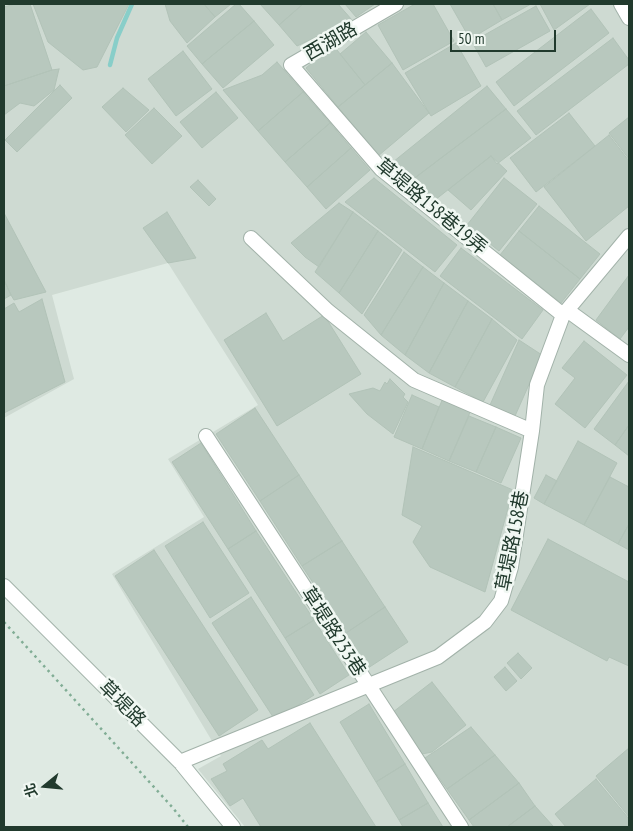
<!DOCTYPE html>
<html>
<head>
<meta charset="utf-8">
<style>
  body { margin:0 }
  #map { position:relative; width:633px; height:831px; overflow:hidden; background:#dfeae3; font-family:"PT Sans Narrow","Noto Sans TC",sans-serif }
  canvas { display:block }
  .frame { position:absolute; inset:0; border:5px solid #213a2d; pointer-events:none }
  .north { position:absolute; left:20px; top:761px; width:50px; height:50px; -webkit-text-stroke:4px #f0f7f2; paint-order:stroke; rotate:253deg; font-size:14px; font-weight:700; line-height:20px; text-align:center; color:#213a2d }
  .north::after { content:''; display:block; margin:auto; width:18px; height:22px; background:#213a2d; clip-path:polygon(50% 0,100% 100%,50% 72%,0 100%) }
  .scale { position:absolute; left:450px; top:30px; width:106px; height:22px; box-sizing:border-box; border:2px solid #213a2d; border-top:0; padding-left:6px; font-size:15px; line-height:18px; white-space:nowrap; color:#213a2d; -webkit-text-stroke:4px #f0f7f2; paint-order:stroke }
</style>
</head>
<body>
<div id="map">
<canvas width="633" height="831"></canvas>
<div class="frame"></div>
<div class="north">北</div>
<div class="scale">50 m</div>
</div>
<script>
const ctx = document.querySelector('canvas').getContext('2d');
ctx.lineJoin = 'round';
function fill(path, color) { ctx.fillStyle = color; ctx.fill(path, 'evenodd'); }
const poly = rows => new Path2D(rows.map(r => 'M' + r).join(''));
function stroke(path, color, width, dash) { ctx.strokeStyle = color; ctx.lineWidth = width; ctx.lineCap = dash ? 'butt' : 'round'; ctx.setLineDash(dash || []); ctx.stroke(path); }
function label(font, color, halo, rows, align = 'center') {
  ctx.font = font + ' "PT Sans Narrow","Noto Sans TC",sans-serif'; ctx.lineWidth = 5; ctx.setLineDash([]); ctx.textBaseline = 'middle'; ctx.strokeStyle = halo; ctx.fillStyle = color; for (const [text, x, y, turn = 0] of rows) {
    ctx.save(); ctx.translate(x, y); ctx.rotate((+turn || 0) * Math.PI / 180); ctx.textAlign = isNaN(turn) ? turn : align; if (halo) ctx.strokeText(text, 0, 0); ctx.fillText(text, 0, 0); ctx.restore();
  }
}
fill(poly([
  [4,4,629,4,629,827,245,827,198,769,221,756,112,574,204,517,168,459,258,405,168,263,52,295,74,379,4,418]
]), '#cedad2');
stroke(poly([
  [110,65,117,38,132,4]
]), '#88cec9', 4.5);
const building = poly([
  [15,4,30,4,52,70,4,86,4,7,15,4],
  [33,4,129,4,97,67,83,70,48,42,33,4],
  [165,4,204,4,215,17,187,43,170,21,165,4],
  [204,4,231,4,215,17,204,4],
  [236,4,239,4,254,21,202,64,187,46,236,4],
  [260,4,303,4,279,25,260,4],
  [303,4,338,4,352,20,297,46,279,25,303,4],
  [345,4,375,4,356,17,345,4],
  [415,4,433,4,454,41,403,70,378,25,415,4],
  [450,4,493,4,502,20,470,39,450,4],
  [493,4,531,4,502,20,493,4],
  [540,4,590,4,554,30,540,4],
  [536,6,550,31,486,67,472,42,536,6],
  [591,9,609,33,514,106,496,82,591,9],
  [254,21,274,45,223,88,202,64,254,21],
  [366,32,392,63,365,85,340,54,366,32],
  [613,38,629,60,629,64,536,135,517,111,613,38],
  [456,43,481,86,431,116,405,73,456,43],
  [333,45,365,85,338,107,306,68,333,45],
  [183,51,212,89,176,116,148,79,183,51],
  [277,62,303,92,258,131,223,90,262,75,277,62],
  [392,63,429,113,378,156,338,107,392,63],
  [59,69,54,90,34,106,20,103,4,115,4,86,52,70,59,69],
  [60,85,72,98,17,152,5,140,60,85],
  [487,86,506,109,412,180,393,162,487,86],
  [123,88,149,110,126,132,102,107,123,88],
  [216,92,238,118,202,148,180,122,216,92],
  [303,92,330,123,285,162,258,131,303,92],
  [154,108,182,136,152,164,125,135,154,108],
  [506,109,531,138,497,164,491,156,435,200,412,180,506,109],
  [569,113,595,146,536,192,510,158,569,113],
  [629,117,629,159,609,133,629,117],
  [330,123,351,148,307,187,285,162,330,123],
  [609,135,629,161,629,206,586,241,544,187,609,135],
  [351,148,370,170,326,209,307,187,351,148],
  [491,156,507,171,471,210,448,190,491,156],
  [374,178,457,245,435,272,345,202,374,178],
  [504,178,537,204,499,251,467,225,504,178],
  [198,180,216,199,209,206,190,187,198,180],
  [339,203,353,212,319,267,305,257,291,243,339,203],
  [539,206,600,254,580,279,519,231,539,206],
  [167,212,196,258,168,263,143,228,167,212],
  [353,212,378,231,339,293,315,272,353,212],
  [4,213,46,292,14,300,11,295,4,280,4,213],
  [378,231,402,250,362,314,339,293,378,231],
  [519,231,580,279,561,303,500,255,519,231],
  [461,248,543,310,522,339,440,276,461,248],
  [404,252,423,267,381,335,364,315,404,252],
  [423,267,444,283,405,355,381,335,423,267],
  [629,275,629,327,620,339,596,320,629,275],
  [4,280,11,295,4,299,4,280],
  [444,283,468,301,429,373,405,355,444,283],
  [42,299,65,382,4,413,4,309,14,303,19,312,42,299],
  [468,301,492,319,455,387,429,373,468,301],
  [266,313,283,341,324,315,361,374,277,426,224,340,266,313],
  [492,319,517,340,483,402,455,387,492,319],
  [519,340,542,355,515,416,490,405,519,340],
  [584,341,627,375,585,428,555,404,575,378,562,368,584,341],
  [390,379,405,394,403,397,408,402,393,434,367,414,349,394,373,388,380,391,385,382,387,384,390,379],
  [629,381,629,425,615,445,594,429,629,381],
  [412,395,439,407,422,449,394,437,412,395],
  [443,398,471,410,449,461,422,449,443,398],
  [255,408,299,475,260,501,216,434,255,408],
  [469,416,496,427,476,472,449,461,469,416],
  [629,425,629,456,615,445,629,425],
  [496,427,521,438,501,483,476,472,496,427],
  [578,441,617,463,584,525,544,504,578,441],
  [201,443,256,531,228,549,172,462,201,443],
  [413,447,513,490,485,592,430,567,413,542,422,526,402,515,413,447],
  [299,475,342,541,302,566,260,501,299,475],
  [546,475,557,481,544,504,534,498,546,475],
  [610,477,629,487,629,524,618,544,584,525,610,477],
  [203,522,249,593,210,618,165,546,203,522],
  [629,524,629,550,618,544,629,524],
  [256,531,314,620,285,638,228,549,256,531],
  [548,539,629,582,629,666,609,657,607,661,511,610,548,539],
  [342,541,385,607,346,633,302,566,342,541],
  [154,550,258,710,219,736,115,576,154,550],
  [251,597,314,695,275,720,212,623,251,597],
  [385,607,408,642,368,668,346,633,385,607],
  [314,620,349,675,320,694,285,638,314,620],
  [518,653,532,668,521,679,507,663,518,653],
  [505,667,517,681,506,691,494,677,505,667],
  [432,682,466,725,432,752,422,754,393,712,432,682],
  [369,704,405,764,376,782,340,722,369,704],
  [310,723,376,827,261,827,243,798,230,806,211,779,227,771,223,764,262,740,268,749,310,723],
  [471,727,495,755,447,789,425,758,471,727],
  [629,748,629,817,596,776,629,748],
  [495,755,519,783,469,820,447,789,495,755],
  [405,764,428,803,399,820,376,782,405,764],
  [596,779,629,819,629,827,566,827,555,814,596,779],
  [519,783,535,806,507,827,474,827,469,820,519,783],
  [428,803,443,827,403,827,399,820,428,803],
  [535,806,553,826,507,827,535,806]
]);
fill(building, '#b8c8be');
stroke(building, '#b2c3b8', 1);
const street = poly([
  [396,4,291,65,381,169,563,315],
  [621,4,629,18],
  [251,238,328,311,414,380,532,431],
  [567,310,629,355],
  [206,436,461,827],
  [4,586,180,762,233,827],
  [180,762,438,657,485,622,501,601,511,567,532,431,537,385,563,315,629,236]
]);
stroke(street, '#a2b2a9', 16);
stroke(poly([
  [4,622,173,808,188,827]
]), '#81ad95', 2.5, [2.5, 4]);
stroke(street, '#fff', 14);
label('19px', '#213a2d', '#f0f7f2', [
  ["西湖路",331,42,-30],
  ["草堤路158巷19弄",431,207,40],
  ["草堤路158巷",513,541,-79],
  ["草堤路233巷",333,632,57],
  ["草堤路",122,704,45]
]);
</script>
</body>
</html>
